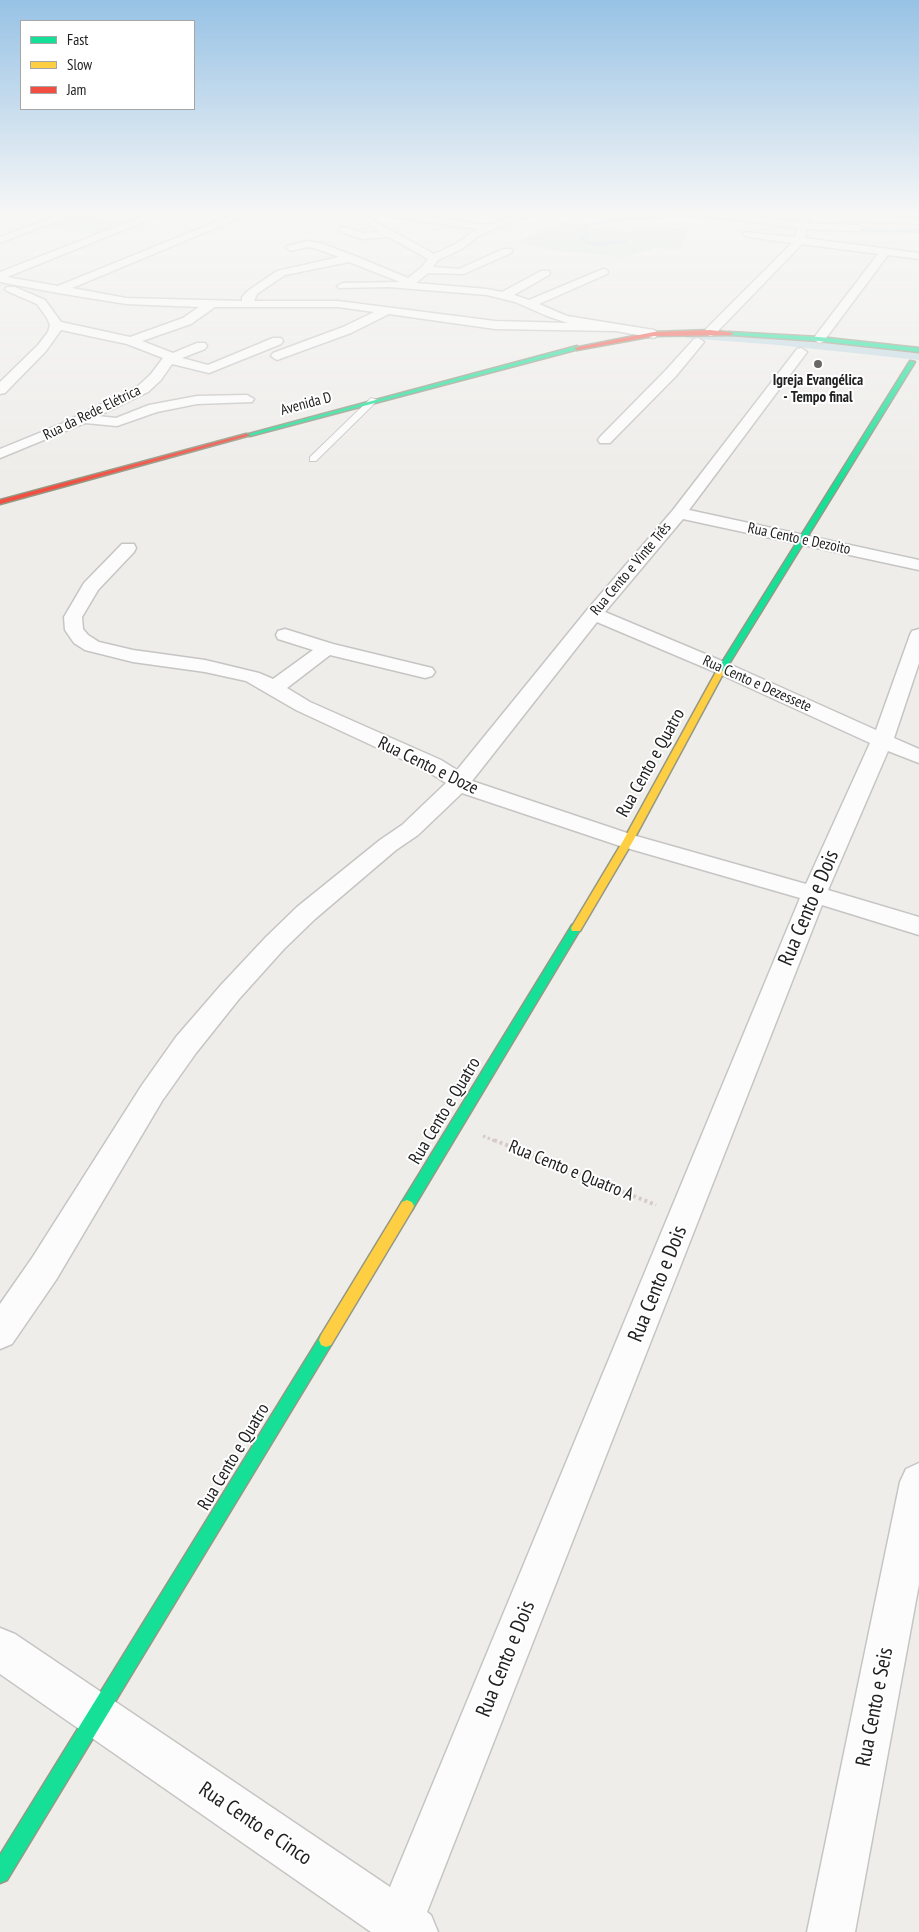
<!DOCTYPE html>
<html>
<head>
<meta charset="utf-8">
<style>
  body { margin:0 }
  #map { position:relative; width:919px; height:1932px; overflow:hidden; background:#eeedea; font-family:"PT Sans Narrow",sans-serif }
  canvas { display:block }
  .legend { position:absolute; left:20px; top:20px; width:175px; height:90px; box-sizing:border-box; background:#fff; border:1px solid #a6a6a6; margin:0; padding:6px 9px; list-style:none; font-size:15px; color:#212121 }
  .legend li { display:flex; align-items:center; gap:10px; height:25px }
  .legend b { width:25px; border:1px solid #a6a6a6 }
</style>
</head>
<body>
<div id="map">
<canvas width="919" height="1932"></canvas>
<ul class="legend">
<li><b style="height:6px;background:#16e098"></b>Fast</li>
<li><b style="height:6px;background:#ffcf43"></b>Slow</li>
<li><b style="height:6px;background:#f24e42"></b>Jam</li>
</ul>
</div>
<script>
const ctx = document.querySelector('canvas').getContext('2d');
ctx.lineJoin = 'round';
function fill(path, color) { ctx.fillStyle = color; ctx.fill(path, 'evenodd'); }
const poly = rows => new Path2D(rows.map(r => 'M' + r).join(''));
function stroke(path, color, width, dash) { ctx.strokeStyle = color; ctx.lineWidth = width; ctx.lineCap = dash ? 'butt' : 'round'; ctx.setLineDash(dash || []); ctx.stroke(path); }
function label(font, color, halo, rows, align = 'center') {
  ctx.font = font + ' "PT Sans Narrow",sans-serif'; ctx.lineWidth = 4; ctx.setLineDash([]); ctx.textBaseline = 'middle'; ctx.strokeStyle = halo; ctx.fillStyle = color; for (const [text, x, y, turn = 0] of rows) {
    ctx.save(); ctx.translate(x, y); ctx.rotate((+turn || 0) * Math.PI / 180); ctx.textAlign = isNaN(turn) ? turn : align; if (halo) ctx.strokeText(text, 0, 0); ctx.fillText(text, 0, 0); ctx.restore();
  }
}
fill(poly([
  [562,222,629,232,637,227,684,228,687,236,679,249,657,248,623,257,559,251,516,242]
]), '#d8e5de');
fill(poly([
  [78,214,84,214,131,221,97,234,46,226]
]), '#d9f2db');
stroke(poly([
  [849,230,919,231],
  [624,242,595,244,586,242,581,238,587,234,584,229,586,226,609,220,678,215,760,222]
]), '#bfd7e0', 4);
fill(poly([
  [691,331,778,337,919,352,919,360,778,345,686,338,684,335,691,331]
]), '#bfd7e0');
const lane = poly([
  [371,398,378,400,316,461,310,461,310,457,371,398]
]);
const street = poly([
  [61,214,75,214,0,243,0,237,61,214],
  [149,214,163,214,7,277,58,286,235,214,249,214,72,288,126,298,242,301,242,297,249,290,277,271,339,257,314,248,307,247,291,251,286,248,287,246,307,241,320,243,355,256,408,278,422,267,428,259,389,237,363,239,340,232,340,228,344,227,364,233,380,232,368,224,373,221,376,222,434,254,454,245,477,229,392,217,388,214,415,214,487,225,519,214,535,214,505,224,477,237,462,249,438,260,433,267,459,269,503,249,511,249,512,251,511,253,464,274,428,273,416,283,487,289,502,292,541,271,549,271,550,273,549,275,514,295,529,300,603,269,607,270,608,272,607,274,539,304,567,316,654,330,660,334,654,338,616,331,495,329,389,314,351,333,277,360,271,356,273,353,343,327,374,312,338,307,215,307,191,324,142,341,173,353,197,343,205,343,207,346,205,349,182,358,208,365,273,338,281,338,283,341,281,344,209,373,172,364,161,380,148,392,98,416,116,418,149,405,197,396,247,395,254,399,252,402,197,404,157,412,117,426,85,423,0,458,0,449,59,425,138,386,151,374,163,358,127,344,61,330,46,351,5,393,0,394,0,382,38,345,48,332,50,325,47,318,37,304,7,291,5,289,7,287,15,287,45,300,61,322,130,337,183,318,199,307,126,304,58,293,0,282,0,272,149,214],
  [349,262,400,282,343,283,337,286,339,288,388,287,487,295,515,302,547,316,568,323,495,321,338,301,254,301,257,294,285,275,349,262],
  [609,214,621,214,611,220,606,217,609,214],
  [666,214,660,218,655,215,656,214,666,214],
  [713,214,741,214,799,222,801,214,811,214,808,223,859,225,864,228,859,231,807,229,805,238,919,253,919,259,888,255,823,342,819,343,813,339,878,254,802,244,714,335,710,336,704,332,706,329,792,243,748,237,743,234,744,232,795,237,797,228,717,217,713,214],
  [840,215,919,218,919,224,837,220,837,216,840,215],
  [698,338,704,342,676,376,610,443,600,443,598,440,600,437,666,370,694,339,698,338],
  [801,348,807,352,689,510,919,560,919,570,683,519,605,612,729,664,876,730,910,635,912,631,919,629,919,663,894,738,919,749,919,763,888,751,828,890,919,917,919,935,822,905,427,1912,431,1915,438,1932,371,1932,0,1674,0,1628,15,1634,390,1887,800,898,620,846,462,793,418,835,396,850,315,919,284,949,239,999,196,1053,162,1101,56,1280,12,1344,0,1349,0,1304,32,1258,142,1085,176,1037,221,985,266,937,297,907,380,840,402,825,446,783,425,770,296,710,246,681,205,672,133,662,85,650,74,643,65,630,64,617,84,583,122,544,134,544,136,548,134,552,98,590,82,617,83,629,88,635,99,642,133,650,205,660,259,673,273,679,313,650,278,639,276,635,278,631,285,629,333,644,432,668,435,672,432,676,425,678,330,655,287,688,310,702,441,760,457,770,587,610,673,510,797,349,801,348],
  [597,622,715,672,870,743,806,884,636,836,472,781,597,622],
  [919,1463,919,1584,855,1932,807,1932,900,1482,906,1469,919,1463]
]);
const fast = poly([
  [729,332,819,337,919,348,919,352,819,341,731,335,729,332],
  [577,346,579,349,250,436,245,435,577,346],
  [910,361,915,362,724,672,720,675,717,674,716,672,910,361],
  [576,924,581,928,412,1210,407,1212,402,1210,400,1206,402,1202,572,925,576,924],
  [326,1333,331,1335,333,1340,331,1345,7,1880,0,1883,0,1855,321,1335,326,1333]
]);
const slow = poly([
  [720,669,724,672,633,841,580,931,572,931,571,928,623,841,716,672,720,669],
  [407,1200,412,1202,414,1206,412,1210,331,1345,326,1347,321,1345,319,1340,321,1335,402,1202,407,1200]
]);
const jam = poly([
  [710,330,734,333,731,335,654,336,577,350,574,348,654,332,710,330],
  [246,434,251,435,0,504,0,500,246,434]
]);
stroke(lane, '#c6c5c4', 2);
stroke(street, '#c6c5c4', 3);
stroke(fast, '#959883', 3);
stroke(slow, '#959883', 3);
stroke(jam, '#959883', 3);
stroke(poly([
  [483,1136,497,1142]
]), '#d7cbc9', 3, [2.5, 2.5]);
stroke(poly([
  [494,1140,656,1205]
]), '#d7cbc9', 4, [3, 3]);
fill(lane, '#fcfcfc');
fill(street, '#fcfcfc');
fill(fast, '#16e098');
fill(slow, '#ffcf43');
fill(jam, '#f24e42');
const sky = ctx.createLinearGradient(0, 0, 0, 485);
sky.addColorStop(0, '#97c2e5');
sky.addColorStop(0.44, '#f7f7f6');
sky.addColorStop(1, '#f7f7f600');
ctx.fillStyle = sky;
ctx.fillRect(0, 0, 919, 485);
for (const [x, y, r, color] of [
  [818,364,5,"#696867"]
]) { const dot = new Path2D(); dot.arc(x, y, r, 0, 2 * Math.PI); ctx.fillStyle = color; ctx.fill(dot); stroke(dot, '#fff', 2); }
label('bold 15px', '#212121', '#fff', [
  ["Igreja Evangélica",818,381],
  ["- Tempo final",818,398]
]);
label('15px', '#212121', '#fff', [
  ["Avenida D",306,404,-15],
  ["Rua da Rede Elétrica",92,413,-26],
  ["Rua Cento e Dezoito",799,539,12],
  ["Rua Cento e Vinte Três",631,569,-50],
  ["Rua Cento e Dezessete",757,684,24]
]);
label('18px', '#212121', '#fff', [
  ["Rua Cento e Quatro",651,763,-61],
  ["Rua Cento e Doze",428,766,26],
  ["Rua Cento e Quatro",445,1111,-59],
  ["Rua Cento e Quatro A",571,1171,22],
  ["Rua Cento e Quatro",234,1457,-59]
]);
label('21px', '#212121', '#fff', [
  ["Rua Cento e Dois",809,908,-67],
  ["Rua Cento e Dois",658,1284,-68],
  ["Rua Cento e Dois",506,1659,-68],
  ["Rua Cento e Seis",875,1707,-79],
  ["Rua Cento e Cinco",255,1824,34]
]);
</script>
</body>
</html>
